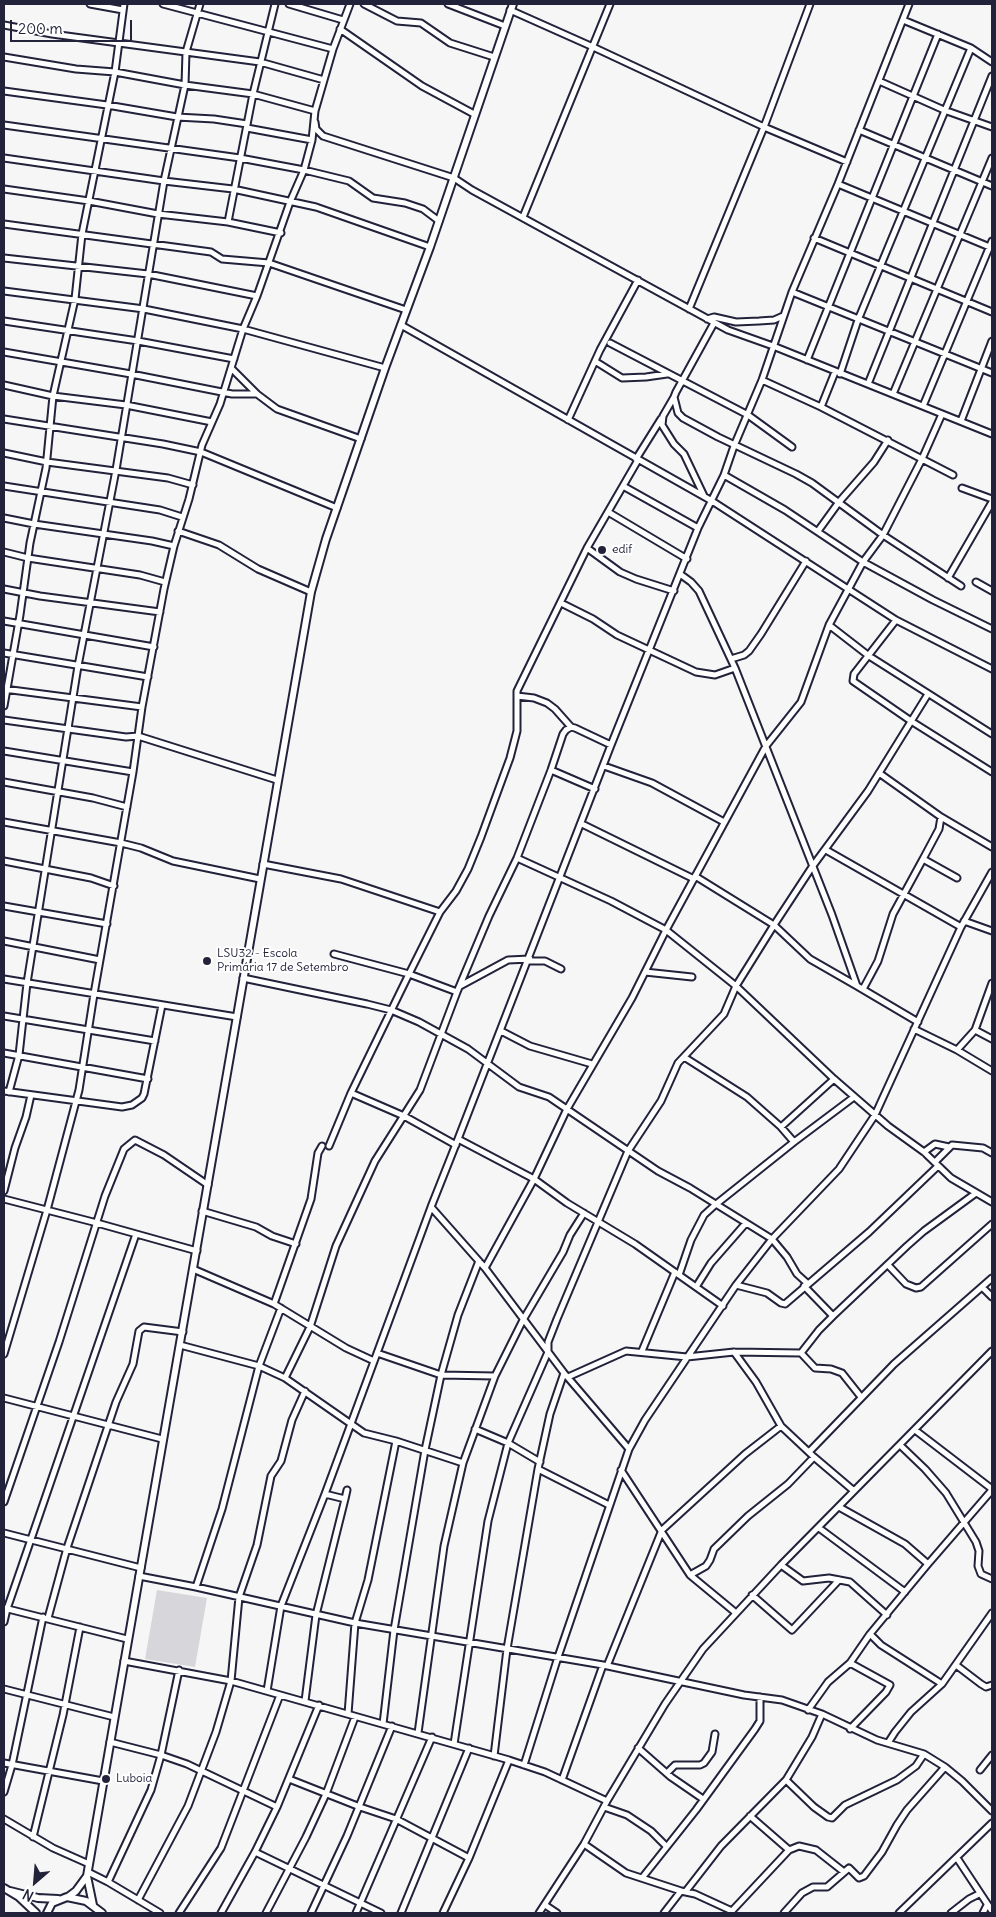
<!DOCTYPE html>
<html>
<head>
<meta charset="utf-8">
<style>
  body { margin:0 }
  #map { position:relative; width:996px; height:1917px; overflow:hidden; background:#f6f6f7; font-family:Delius,sans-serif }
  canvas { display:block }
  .frame { position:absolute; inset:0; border:5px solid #22223b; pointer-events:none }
  .north { position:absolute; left:10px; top:1857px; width:50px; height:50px; -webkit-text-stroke:4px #fff; paint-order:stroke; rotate:207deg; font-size:14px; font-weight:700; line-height:20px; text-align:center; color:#22223b }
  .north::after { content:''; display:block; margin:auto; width:18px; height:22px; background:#22223b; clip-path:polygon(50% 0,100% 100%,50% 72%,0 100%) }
  .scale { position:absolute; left:10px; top:20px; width:122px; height:22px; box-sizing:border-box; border:2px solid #22223b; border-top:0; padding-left:6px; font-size:15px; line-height:18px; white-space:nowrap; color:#22223b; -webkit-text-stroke:4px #fff; paint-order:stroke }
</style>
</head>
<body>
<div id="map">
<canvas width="996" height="1917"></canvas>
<div class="frame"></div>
<div class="north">N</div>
<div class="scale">200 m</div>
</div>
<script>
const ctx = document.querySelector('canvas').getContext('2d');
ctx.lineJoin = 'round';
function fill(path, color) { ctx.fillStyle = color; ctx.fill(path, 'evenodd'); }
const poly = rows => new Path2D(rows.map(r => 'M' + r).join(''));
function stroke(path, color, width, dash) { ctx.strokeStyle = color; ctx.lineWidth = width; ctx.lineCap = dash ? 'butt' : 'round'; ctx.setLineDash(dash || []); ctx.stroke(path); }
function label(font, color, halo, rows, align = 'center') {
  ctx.font = font + ' Delius,sans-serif'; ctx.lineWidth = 4; ctx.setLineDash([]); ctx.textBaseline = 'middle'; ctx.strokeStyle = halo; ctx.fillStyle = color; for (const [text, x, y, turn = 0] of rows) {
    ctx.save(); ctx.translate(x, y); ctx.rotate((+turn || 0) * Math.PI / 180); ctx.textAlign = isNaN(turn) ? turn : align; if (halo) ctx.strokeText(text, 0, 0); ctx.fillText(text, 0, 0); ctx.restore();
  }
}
fill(poly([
  [157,1590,207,1598,195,1667,145,1659]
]), '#d7d7db');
const minor = poly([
  [90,4,123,10],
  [163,4,333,49],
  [289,4,343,20],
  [364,4,397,21,421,23,450,43,494,57],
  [448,4,505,26],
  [510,10,593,47,764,127,847,162],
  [903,20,971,48,992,62],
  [4,25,52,34,260,62,324,80],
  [340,29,422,86,474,114],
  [4,57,76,69,115,72,185,85,253,94,315,111],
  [879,81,944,110,992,127],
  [4,91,107,105,177,117,214,119,247,124],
  [315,122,316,129,323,136,454,178,472,190,728,330,773,346,992,434],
  [4,125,240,158,304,170,349,181,373,198,405,203,423,209,439,221],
  [247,128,312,140],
  [859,130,992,186],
  [4,158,164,181,233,189,316,207,430,247],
  [838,184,992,248],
  [4,189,89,201,158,214,228,222,281,233],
  [523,217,610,4],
  [228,222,253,94,275,4],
  [4,224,211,252,222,259,269,263,406,310],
  [814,238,992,312],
  [4,258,148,274,257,296],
  [4,291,144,309,243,329,385,368],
  [792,292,992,373],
  [689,309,764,127,810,4],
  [707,319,714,317,736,322,759,321,774,320,783,316],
  [4,321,138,341,234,359],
  [714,323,676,392,674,397,678,413,683,418,718,437,796,474,812,483,883,535,961,586],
  [401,325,712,501,896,620,992,669],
  [610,343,748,415,792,447],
  [4,352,131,374,232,394,257,394],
  [807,360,938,34],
  [598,363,622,378,646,377,667,374],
  [231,368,257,394,277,409,361,439],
  [840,374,858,320,971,48],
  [762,380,821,407,953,475],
  [868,384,992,76],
  [4,385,53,396,126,405,212,422],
  [893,394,992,158],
  [674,397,663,416,662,425,674,444,684,454,704,496],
  [923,406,992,241],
  [821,407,835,372],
  [4,419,163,444,201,452,337,508],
  [568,420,600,350,638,280],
  [961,421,992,341],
  [4,453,47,462,168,478,193,485],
  [636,459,661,419],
  [724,475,785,510,863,562,933,600,992,629],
  [4,486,160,510,182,517],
  [623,486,698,528],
  [962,488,992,499],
  [608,512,687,559],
  [4,518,34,524,152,541,174,546],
  [178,531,219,545,258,569,311,592],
  [818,531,839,502,874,462,888,440],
  [587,548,620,572,636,579,674,591],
  [4,552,28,558,140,575,165,582],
  [680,574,691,582,699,591,735,668,832,915,857,986,918,1022],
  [948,578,992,502],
  [976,582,992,591],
  [4,589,40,596,160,612],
  [561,603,593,619,617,635,696,672,715,675,735,668],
  [896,620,854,674,853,681,911,721,992,772],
  [4,621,154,647],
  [829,625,869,656,992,734],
  [4,653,148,677],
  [731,659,744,655,749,651,761,634,806,561],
  [4,689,142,707],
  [517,696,534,698,547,703,555,709,571,727],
  [4,706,20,615,30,543,46,468,53,396,75,299,82,234,115,72,124,4],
  [4,720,126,737,138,736,277,780],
  [4,751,133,772],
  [604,766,652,783,724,822],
  [551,770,595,789],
  [879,773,941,817,992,847],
  [4,782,93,798,127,807],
  [4,822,121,843,141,848,173,861,260,879],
  [582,824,694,879],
  [826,850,961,927],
  [517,858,611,901,666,930,736,986,834,1079,888,1126,924,1152,951,1178,992,1202],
  [923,859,939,829,941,817],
  [4,861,91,878,114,886],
  [263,864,341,879,440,912],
  [695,876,774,925,810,959,857,986],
  [4,906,107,924],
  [964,921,992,931],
  [4,941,100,960],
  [334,954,409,974,440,912,456,891,468,869,481,837,510,758,517,731,517,691,587,548,638,460],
  [529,961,545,961,561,969],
  [645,972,692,977],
  [243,978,367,1004,391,1010,419,1022,468,1049,519,1087,549,1097,658,1171,690,1188,772,1239,787,1257,797,1274,807,1283],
  [4,979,237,1017],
  [460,986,508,960,530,959],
  [863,989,878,961,893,914,923,859,957,878],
  [4,1016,155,1041],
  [914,1029,957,1050,992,1071],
  [975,1030,992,1039],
  [501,1031,530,1046,592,1064],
  [957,1050,975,1030,992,983],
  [4,1053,148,1079],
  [684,1057,747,1097,781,1127],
  [4,1091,122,1107,132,1105,142,1098,144,1094,162,1005],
  [9,1092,19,1055,27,983,78,666,116,470,164,181,185,85,186,52,200,4],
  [351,1093,404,1116,456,1145],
  [794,1142,781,1127,834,1079],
  [329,1146,351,1093,409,974,457,992],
  [924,1152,935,1144,949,1147],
  [935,1162,952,1145,983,1148,992,1153],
  [4,1191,15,1148,26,1117,31,1095],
  [4,1199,97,1223,197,1251],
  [431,1207,485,1268,564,1373,629,1449],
  [202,1211,256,1227,272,1236,296,1244],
  [888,1265,906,1284,916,1288,921,1287,992,1224],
  [485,1268,534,1179,458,1139,611,745,698,528,724,475,734,446,762,380,792,292,838,184,909,4],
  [193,1269,274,1304,346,1348,374,1361],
  [679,1275,691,1240,704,1215,715,1205,794,1142,854,1097],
  [736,1285,767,1293,781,1303,785,1304,869,1232,938,1166],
  [804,1286,833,1316],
  [696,1287,711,1263,746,1223],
  [982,1287,992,1297],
  [274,1304,311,1199,318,1153,322,1146],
  [723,1306,635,1244,567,1203,534,1179,567,1109,632,998,666,930,766,746,801,702,829,625,863,562,883,535,922,459,942,414],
  [180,1345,259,1366,285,1378,364,1433,396,1441,463,1463],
  [642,1351,675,1272],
  [734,1352,756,1382,781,1426,814,1457,854,1491],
  [377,1353,441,1375,495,1376],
  [801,1353,819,1330,833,1316,907,1246,924,1231,976,1193],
  [4,1354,47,1210,79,1090,94,994,133,772,142,707,164,589,174,546,189,499,202,445,220,404,243,329,257,296,290,202,304,170,312,140,315,111,333,49,350,4],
  [568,1377,626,1351,687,1357,734,1352,801,1353,815,1368,831,1369,842,1373,861,1397],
  [285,1378,310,1327,336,1246,375,1161,420,1090,457,992,489,916,517,858,551,770,563,734,566,730,571,727,575,728,611,745],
  [4,1398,162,1439],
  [475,1429,508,1443,540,1462],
  [915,1430,992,1489],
  [900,1445,925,1469,946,1493,976,1542,979,1551,978,1566,981,1574,992,1579],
  [809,1452,894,1364,992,1278],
  [538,1469,609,1505],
  [621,1470,690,1575,736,1613],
  [345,1499,347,1490],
  [4,1502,59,1342,105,1196,124,1149,135,1140,164,1155,208,1185],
  [839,1507,905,1544,928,1564],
  [819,1528,905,1592],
  [4,1533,141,1568],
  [781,1565,803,1581,829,1578,850,1582,887,1615],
  [690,1575,706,1566,710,1560,714,1549,748,1516,788,1484,814,1457],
  [139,1576,196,1587,355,1623,603,1665,744,1695,782,1700,822,1714,877,1740,924,1754,945,1767,962,1781,992,1811],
  [196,1587,222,1509,259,1366,281,1308],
  [752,1595,792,1630,839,1580],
  [4,1608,127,1639],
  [48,1618,67,1548,116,1402,133,1364,139,1331,144,1327,183,1332],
  [4,1622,7,1609,136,1234],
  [870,1634,881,1645,942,1684],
  [124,1661,231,1681,509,1760,545,1772,607,1801],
  [850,1663,890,1685,886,1692,850,1729],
  [956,1665,981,1684,986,1687,992,1685],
  [607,1666,662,1530,745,1454,781,1426],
  [4,1689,114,1717],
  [267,1691,281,1606,325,1494,431,1207,458,1139],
  [305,1701,316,1615,345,1499,325,1494],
  [808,1710,828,1682,850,1663,870,1634,928,1564,992,1490],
  [348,1714,355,1623,368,1580,396,1441],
  [383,1724,394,1630,425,1450,441,1375,458,1315,479,1261],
  [418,1733,444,1546,463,1463,495,1376,523,1320,563,1252,570,1235,584,1213],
  [110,1742,161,1755,187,1764,277,1807],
  [888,1743,895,1732,911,1712,942,1684,992,1613],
  [454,1744,488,1521,508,1443,548,1352,548,1342,557,1319,628,1151,661,1101,678,1063,724,1014,736,986,774,925,812,867,868,791,928,694],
  [638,1748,671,1777,703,1799],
  [494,1756,507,1649,538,1469,550,1414,564,1373],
  [4,1763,103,1781],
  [524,1765,558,1657,629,1449,645,1420,736,1285,772,1239,839,1169,875,1115,961,927,992,872],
  [980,1770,992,1755],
  [667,1773,675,1765,700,1765,704,1763,712,1752,715,1734],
  [289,1779,360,1807,396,1819,469,1858],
  [562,1780,603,1665],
  [786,1780,814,1807,828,1817,832,1818,845,1805,897,1780,916,1766,924,1754],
  [4,1792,12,1765,43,1617],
  [604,1807,627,1815,651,1831,666,1846],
  [750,1816,789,1850],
  [4,1819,53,1848,89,1864],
  [33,1837,63,1715,80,1627],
  [584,1844,626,1873,681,1891,695,1894,732,1911],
  [255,1852,381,1913],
  [957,1858,992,1911],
  [88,1872,108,1882,160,1913],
  [642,1878,696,1810,755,1729,760,1721,760,1697],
  [108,1882,151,1790,161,1755,179,1670],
  [686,1891,721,1846,786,1780,812,1737,822,1714],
  [138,1900,188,1806,216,1732,231,1681,239,1597,257,1545,271,1476,281,1461,292,1420,305,1391],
  [545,1905,557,1913],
  [179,1913,221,1848,280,1695],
  [221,1913,255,1852,277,1807,319,1705],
  [266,1913,306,1837,326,1794,355,1717],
  [311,1913,347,1836,392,1726],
  [356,1913,432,1737],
  [401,1913,469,1748],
  [443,1913,469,1858,509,1760],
  [539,1913,584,1844,607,1801,665,1704,703,1649,781,1565,992,1351],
  [664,1913,681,1891],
  [730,1913,789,1850,799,1846,816,1850,844,1872],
  [784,1913,802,1893,813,1887,827,1887,849,1868,859,1878,864,1876,882,1852,897,1825,907,1810,945,1767],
  [899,1913,992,1823],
  [951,1913,969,1899,979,1894],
  [983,1913,987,1905]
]);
const major = poly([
  [4,1888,19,1897,36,1913],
  [10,1891,38,1898,58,1899],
  [68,1897,76,1891,87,1876],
  [93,1905,87,1876,311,592,326,539,385,368,430,247,513,4],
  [47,1913,52,1903,67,1897,86,1901,102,1913]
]);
stroke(minor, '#22223b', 9);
stroke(major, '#22223b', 10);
stroke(minor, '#fff', 5);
stroke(major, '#fff', 6);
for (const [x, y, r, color] of [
  [602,550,5,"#22223b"],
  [207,961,5,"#22223b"],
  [106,1779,5,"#22223b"]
]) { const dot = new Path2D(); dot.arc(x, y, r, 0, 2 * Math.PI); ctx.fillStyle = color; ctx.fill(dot); stroke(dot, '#fff', 2); }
label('12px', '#22223b', '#fff', [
  ["edif",612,550],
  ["LSU32 - Escola",217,954],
  ["Primária 17 de Setembro",217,968],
  ["Luboia",116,1779]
], 'left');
</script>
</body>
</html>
